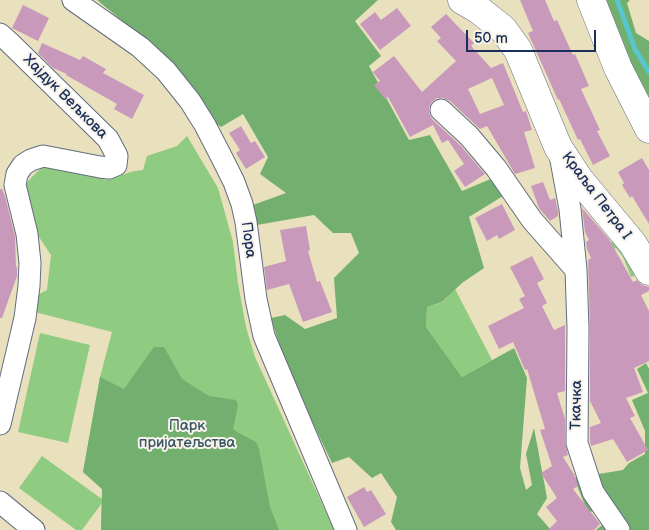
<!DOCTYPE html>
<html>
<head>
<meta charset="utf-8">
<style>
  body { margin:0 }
  #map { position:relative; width:649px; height:530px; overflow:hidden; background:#e9e0bd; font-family:"Balsamiq Sans",sans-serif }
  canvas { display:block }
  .scale { position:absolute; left:466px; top:30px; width:130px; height:22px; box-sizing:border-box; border:2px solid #1b2f5e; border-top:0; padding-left:6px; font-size:15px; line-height:18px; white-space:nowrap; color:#1b2f5e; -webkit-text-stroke:4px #f7f3e8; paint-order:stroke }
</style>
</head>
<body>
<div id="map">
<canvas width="649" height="530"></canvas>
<div class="scale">50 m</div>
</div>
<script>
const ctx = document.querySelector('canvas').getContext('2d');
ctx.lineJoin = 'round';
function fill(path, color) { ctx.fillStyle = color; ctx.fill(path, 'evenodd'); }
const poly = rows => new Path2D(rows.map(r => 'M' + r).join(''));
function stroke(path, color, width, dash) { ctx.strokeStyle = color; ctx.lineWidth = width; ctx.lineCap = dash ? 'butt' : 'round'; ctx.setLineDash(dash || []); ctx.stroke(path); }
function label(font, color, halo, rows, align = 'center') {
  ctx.font = font + ' "Balsamiq Sans",sans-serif'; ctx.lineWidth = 4; ctx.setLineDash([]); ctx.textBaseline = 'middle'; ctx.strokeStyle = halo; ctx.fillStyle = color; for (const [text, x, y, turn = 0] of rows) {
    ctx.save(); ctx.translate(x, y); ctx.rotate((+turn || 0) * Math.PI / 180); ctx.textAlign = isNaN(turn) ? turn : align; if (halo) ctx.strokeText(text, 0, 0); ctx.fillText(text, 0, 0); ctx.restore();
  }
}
fill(poly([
  [187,136,218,188,233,242,238,283,246,327,255,357,334,530,101,530,102,503,82,530,76,530,19,488,42,456,102,499,102,489,83,472,100,377,112,332,31,311,35,296,47,290,51,255,33,228,27,210,27,182,38,171,50,164,68,165,106,180,134,171,143,170,147,156,177,146],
  [620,238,642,273,631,277,623,257,616,248,613,249,610,243],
  [455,289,492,360,462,377,426,327,427,307,443,302],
  [40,333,90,345,68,443,18,432]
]), '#8fcb80');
fill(poly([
  [97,0,378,0,355,21,381,56,369,66,409,140,430,135,462,191,493,178,503,196,469,217,484,268,462,283,442,302,427,307,426,327,462,377,514,348,527,378,520,468,526,490,532,485,526,454,534,428,547,498,537,514,551,530,396,530,391,522,397,497,381,473,372,478,349,457,332,463,287,369,271,318,285,315,305,329,337,318,334,278,359,253,351,233,333,233,314,215,257,225,253,205,286,193,260,174,268,157,243,114,221,127,214,122,166,57],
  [604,0,630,0,627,3,636,33,649,41,649,102,625,52],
  [154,347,164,347,182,379,209,396,236,400,238,405,233,429,237,432,256,442,259,449,270,507,279,530,101,530,102,489,83,472,100,377,124,389],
  [646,363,649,369,649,530,596,530,612,517,607,505,588,513,574,478,623,470,629,463,645,454,645,431,632,400,648,393,637,369]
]), '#73af6e');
stroke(poly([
  [617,0,635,49,649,72]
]), '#58c6cd', 5);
fill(poly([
  [520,0,545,0,554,21,557,20,573,55,575,54,589,86,581,89,600,130,597,131,610,156,593,165,580,139,578,140,559,99,558,100,528,33,533,31],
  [23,5,49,18,38,41,12,28],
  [397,8,411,26,380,50,360,24,375,12,381,20],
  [446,14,474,43,471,46,491,68,503,63,523,112,526,111,532,130,524,132,535,168,515,174,487,126,480,129,450,101,443,98,437,98,432,102,429,108,429,113,432,119,460,145,485,174,465,187,454,171,464,164,448,140,442,143,433,125,410,137,388,97,385,99,374,85,380,81,373,72,394,56,422,92,456,61,437,41,441,38,431,27],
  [492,78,504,105,480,114,468,89],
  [42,43,80,60,83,56,106,69,103,73,144,95,132,119,114,109,117,104,66,75,67,74,53,68,38,53],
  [241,126,251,143,255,141,265,157,246,169,236,153,240,150,229,133],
  [642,158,649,170,649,224,632,196,630,198,622,185,624,183,618,172],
  [543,182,550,200,555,198,558,211,558,216,550,221,539,208,531,186],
  [0,189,2,189,5,196,15,236,16,267,17,267,17,276,2,318,0,318],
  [502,204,515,230,499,239,497,235,487,241,475,218],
  [582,208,609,239,633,282,637,280,642,285,649,287,649,291,641,295,649,311,649,361,634,368,643,392,626,398,635,416,630,418,648,450,627,462,613,439,591,446,590,441,590,427,601,423,590,401,590,328,588,260,591,258,587,249,586,242,589,240,585,232],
  [306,226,310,250,308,251,317,282,320,281,332,312,303,322,289,284,267,290,264,267,286,261,280,230],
  [532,256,544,279,537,283,547,303,542,306,554,330,565,325,565,391,557,393,565,419,565,443,568,455,563,457,575,476,578,486,573,489,600,524,594,530,548,530,557,521,546,507,557,498,541,473,552,466,540,430,545,429,527,369,525,370,513,342,499,349,488,326,524,308,519,299,525,296,510,267],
  [364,487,367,492,371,490,386,514,364,527,347,497]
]), '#c999bb');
const minor = poly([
  [73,0,140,47,166,71,190,101,205,125,222,158,234,182,242,204,246,222,256,299,264,336,346,530],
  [0,34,9,42,108,139,117,156,116,165,109,168,100,167,43,156,31,160,23,165,17,174,15,185,27,234,30,263,29,286,25,318,0,424],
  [441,110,469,136,496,168,532,220,576,270],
  [560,155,570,209,576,270,578,328,577,443,593,492,619,530],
  [0,502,34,530]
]);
const major = poly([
  [462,0,479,10,503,29,518,50,558,147,579,179,633,244,649,271],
  [591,0,618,68,649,129]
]);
stroke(minor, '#636d7f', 23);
stroke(major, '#636d7f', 29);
stroke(minor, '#fff', 21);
stroke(major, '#fff', 28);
label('15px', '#1b2f5e', '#f7f3e8', [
  ["Хајдук Вељкова",65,97,45],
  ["Краља Петра I",596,196,53],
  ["Пора",248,240,82],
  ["Ткачка",577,405,-89]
]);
label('15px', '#385666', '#f7f3e8', [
  ["Парк",187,426],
  ["пријатељства",187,443]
]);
</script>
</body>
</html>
